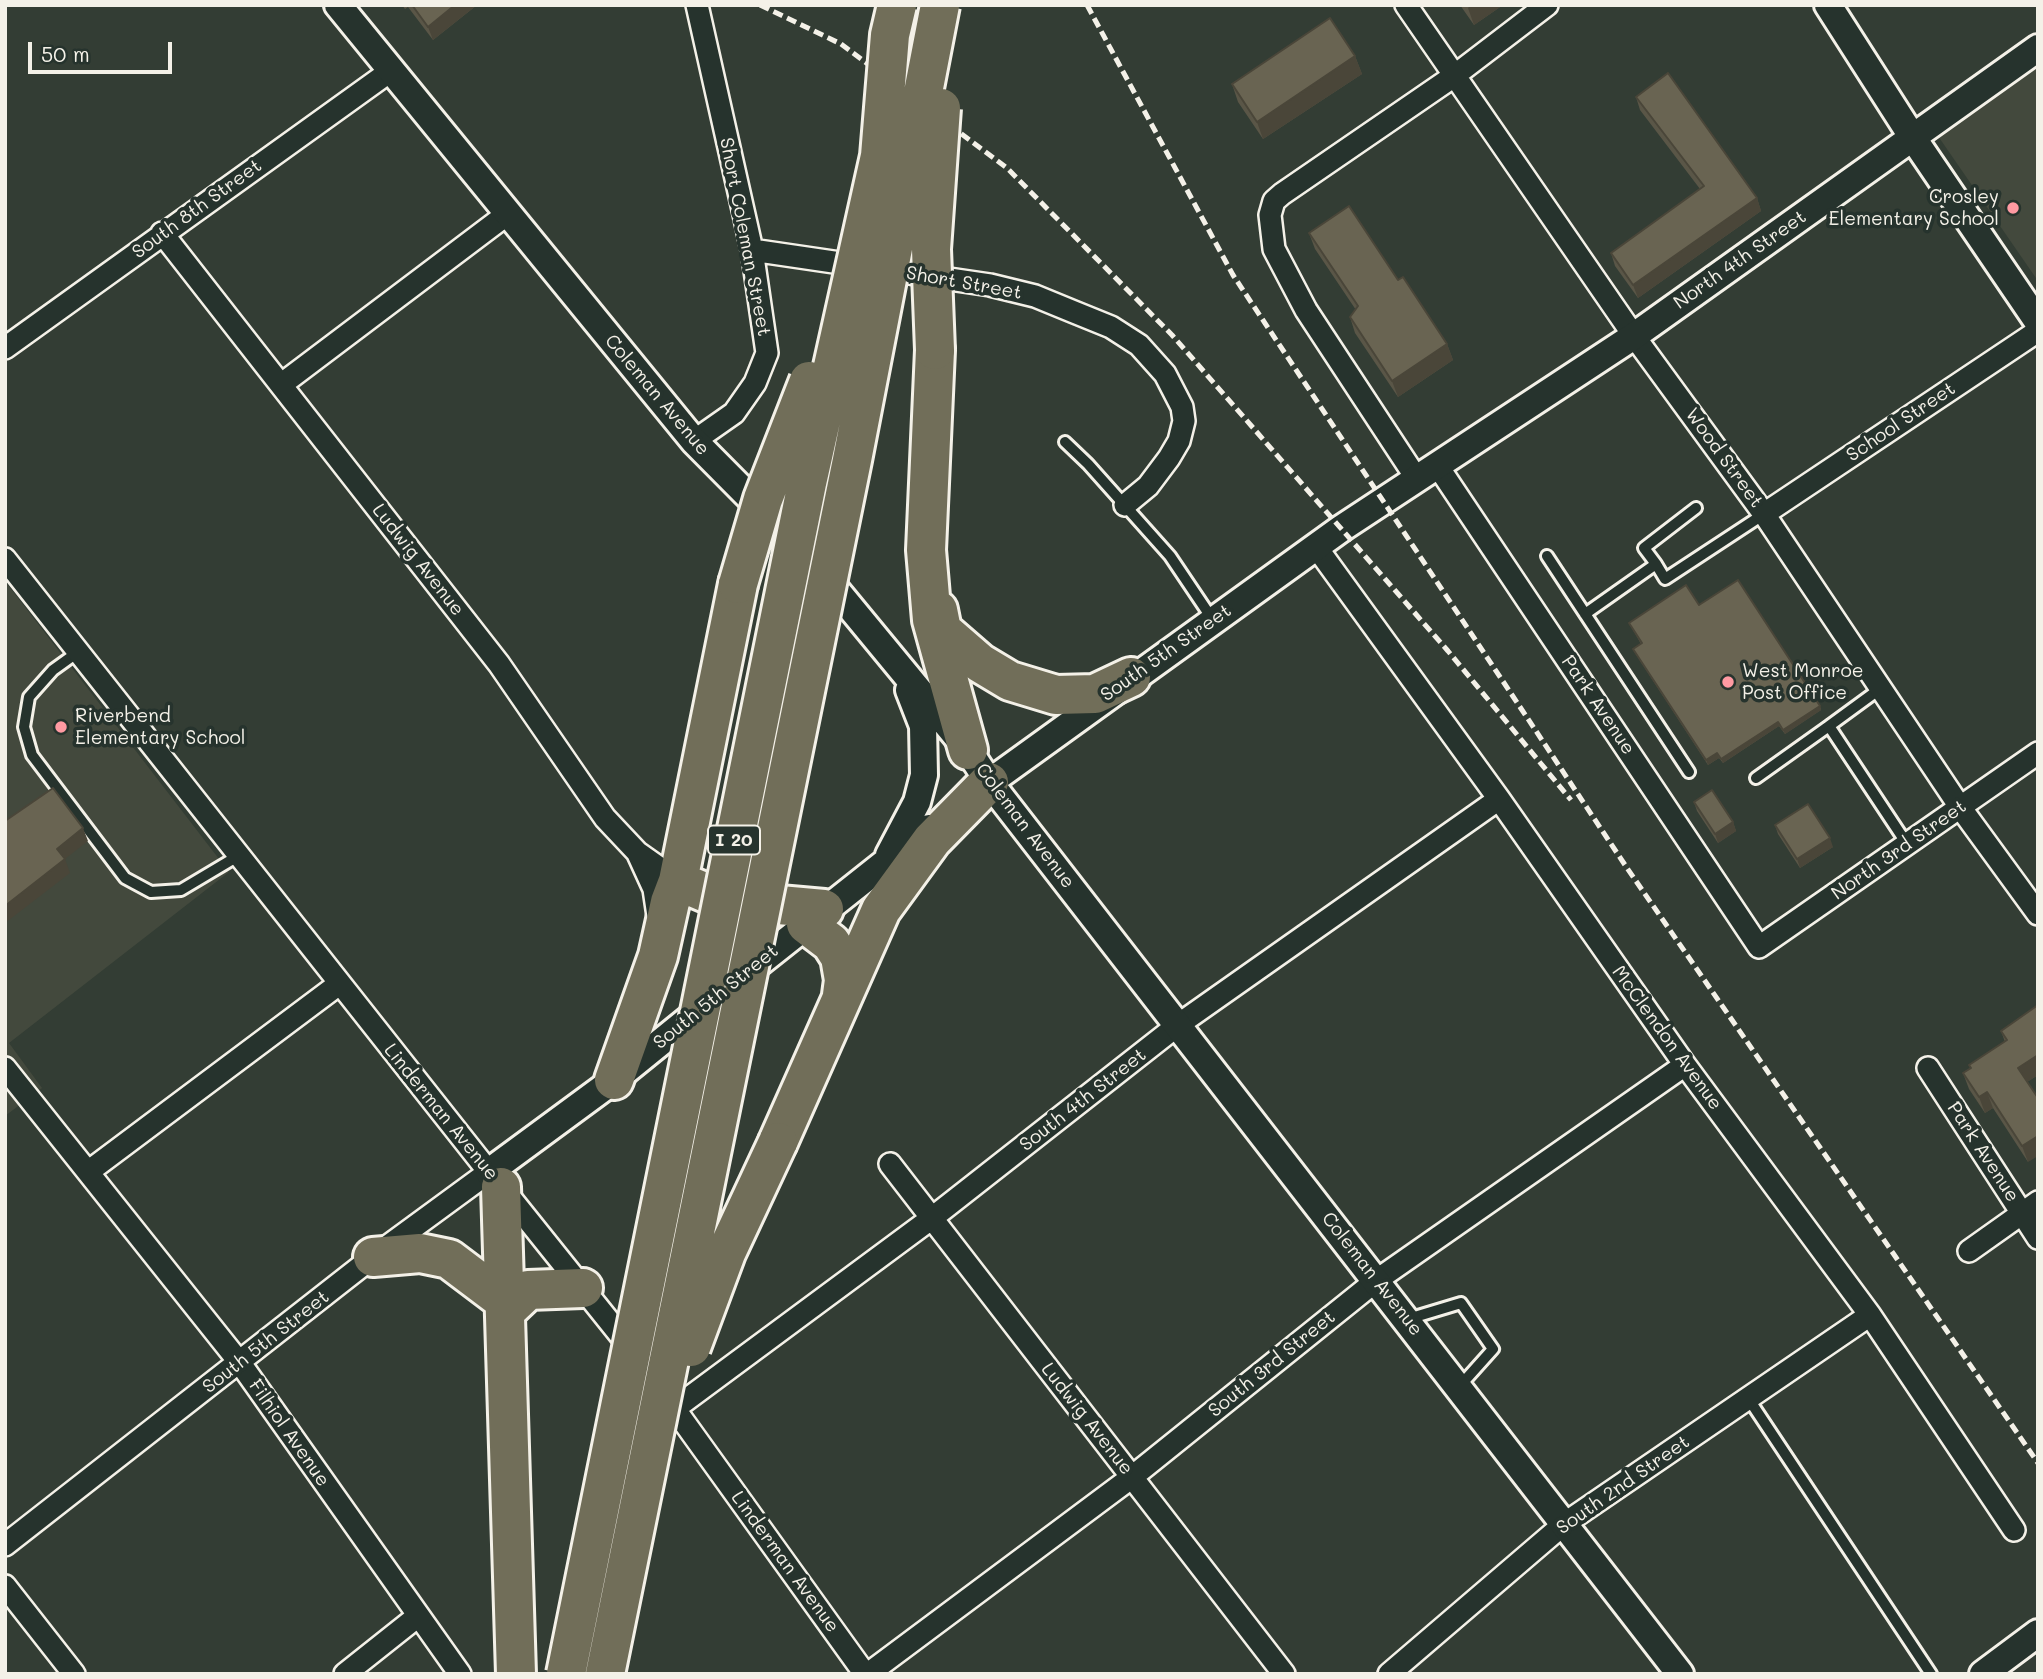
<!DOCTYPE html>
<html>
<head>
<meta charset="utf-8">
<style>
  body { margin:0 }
  #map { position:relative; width:2043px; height:1679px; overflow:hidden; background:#333d34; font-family:Mali,sans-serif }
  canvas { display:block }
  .frame { position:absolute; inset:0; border:7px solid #f4f1e8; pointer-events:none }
  .scale { position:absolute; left:28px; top:42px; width:144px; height:32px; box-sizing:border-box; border:4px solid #f4f1e8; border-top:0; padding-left:9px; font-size:21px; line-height:24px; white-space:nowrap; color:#f4f1e8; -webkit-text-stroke:5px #26332d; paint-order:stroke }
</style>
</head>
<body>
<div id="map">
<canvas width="2043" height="1679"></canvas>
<div class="frame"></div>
<div class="scale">50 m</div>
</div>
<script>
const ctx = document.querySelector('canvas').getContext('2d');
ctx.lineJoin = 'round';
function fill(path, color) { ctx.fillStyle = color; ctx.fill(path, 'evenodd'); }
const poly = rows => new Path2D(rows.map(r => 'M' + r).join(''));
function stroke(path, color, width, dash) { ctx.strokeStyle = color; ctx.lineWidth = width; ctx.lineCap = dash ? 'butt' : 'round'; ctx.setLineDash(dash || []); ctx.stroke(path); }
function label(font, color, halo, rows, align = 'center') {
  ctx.font = font + ' Mali,sans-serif'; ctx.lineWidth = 7; ctx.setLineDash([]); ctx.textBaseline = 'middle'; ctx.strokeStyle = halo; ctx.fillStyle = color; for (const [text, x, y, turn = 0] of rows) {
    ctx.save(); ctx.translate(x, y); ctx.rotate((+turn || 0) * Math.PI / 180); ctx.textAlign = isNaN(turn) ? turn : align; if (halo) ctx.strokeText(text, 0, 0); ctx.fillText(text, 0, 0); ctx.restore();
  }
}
fill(poly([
  [2038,67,2038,281,1938,136],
  [5,581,229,872,9,1043,42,1088,5,1116]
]), '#43493d');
const service = poly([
  [1065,442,1088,464,1170,556,1213,620],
  [1547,556,1689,772],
  [1656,564,1644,548,1696,508],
  [1585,614,1656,564,1665,579,1764,514],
  [78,652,53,670,29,697,24,727,32,755,125,878,151,892,181,890,238,856],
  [1881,688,1829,726,1907,844],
  [1756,778,1829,726],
  [1408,1319,1461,1303,1493,1349,1459,1387],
  [1748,1398,1931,1674]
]);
const minor = poly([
  [1406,5,1634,336,1764,514,1960,807,2038,914],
  [162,233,499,664,605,818,637,852,678,881],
  [752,250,990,285,1035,296,1074,312,1111,327,1139,345,1165,374,1182,407,1184,421,1179,441,1169,458,1148,486,1125,505],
  [5,348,389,72],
  [282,384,506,215],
  [694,441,734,413,755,383,767,353,752,250,697,5],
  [1437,465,1759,947,2038,753],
  [1417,479,1306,310,1274,249,1270,215,1274,201,1282,194,1454,76,1547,5],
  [1764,514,2038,331],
  [1317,548,1499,799,1685,1065,1870,1315,2014,1530],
  [5,559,489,1172,373,1257,5,1545],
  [638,854,654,889,658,916],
  [5,1068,240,1363,460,1674],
  [1928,1068,2038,1238],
  [890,1164,1284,1674],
  [88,1172,339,984],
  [504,1190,633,1351],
  [1969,1251,2038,1202],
  [666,1397,865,1674],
  [674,1409,932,1218,1178,1025,1499,799],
  [5,1586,74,1674],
  [345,1674,418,1616],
  [868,1674,1132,1477,1377,1280,1685,1065],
  [1389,1674,1564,1524,1870,1315]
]);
const tertiary = poly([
  [338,5,694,441,808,556,968,750,989,782,1680,1674],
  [1828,5,1913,138,2038,322],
  [976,792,1342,528,1634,336,2038,48],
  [889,855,917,802,924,775,923,726,909,690],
  [745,974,929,828],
  [501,1187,489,1172,614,1080,704,1007],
  [1983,1674,2038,1633]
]);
const motorway = poly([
  [935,350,926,550,932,620,968,750],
  [938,610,942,630,980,663,1010,681,1056,695,1095,694,1131,677],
  [678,881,723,900,824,909],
  [806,924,831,943,840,957,844,980,842,995],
  [614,1080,658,956,670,902,678,881,738,584],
  [778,1142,881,910,932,840,989,782],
  [501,1187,516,1674],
  [373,1257,420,1253,449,1259,506,1302],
  [507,1310,528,1290,583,1288]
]);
stroke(service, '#f4f1e8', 16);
stroke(minor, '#f4f1e8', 26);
stroke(tertiary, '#f4f1e8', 32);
stroke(motorway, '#f4f1e8', 44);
stroke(service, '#26332d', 10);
stroke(minor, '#26332d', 21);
stroke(tertiary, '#26332d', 26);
stroke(motorway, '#716e59', 38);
stroke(poly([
  [760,5,841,44,1007,168,1172,335,1448,651,1571,800],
  [1087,5,1233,275,1627,868,2038,1463]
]), '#f4f1e8', 5, [10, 5]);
const motorwayBridge = poly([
  [935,350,931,249,941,108],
  [738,584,763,499,809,381],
  [691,1347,726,1253,778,1142],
  [566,1674,807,483,880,156,890,35,897,5],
  [605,1674,852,460,940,5]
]);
stroke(motorwayBridge, '#f4f1e8', 44, []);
stroke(motorwayBridge, '#716e59', 38);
fill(poly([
  [402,5,477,5,433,40,408,7,405,9],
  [1460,5,1503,5,1474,25],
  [1355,56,1362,74,1263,139,1238,102,1232,84],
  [1636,97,1757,198,1761,211,1638,298,1615,266,1611,253,1700,189,1640,110],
  [1309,233,1398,280,1447,344,1453,360,1398,397,1355,333,1350,317,1356,310,1315,249],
  [1699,605,1820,706,1821,710,1785,734,1779,726,1723,763,1719,758,1708,765,1635,653,1633,649,1641,644,1629,623],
  [1694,802,1733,822,1736,831,1718,843,1697,811],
  [1775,825,1833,847,1800,868,1778,834],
  [2038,1005,2038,1075,2027,1082,2028,1162,1993,1108,1985,1113,1969,1089,1963,1073,1970,1068,1969,1065,2005,1042,2001,1031]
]), '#5a5647');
fill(poly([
  [455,5,477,5,433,40,428,27],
  [1471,5,1503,5,1474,25,1468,8],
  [1355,56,1362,74,1263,139,1257,122],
  [1757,198,1761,211,1638,298,1633,285],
  [1447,344,1453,360,1398,397,1392,381],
  [1820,706,1821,710,1785,734,1783,730],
  [1778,722,1779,726,1723,763,1721,759],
  [1717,753,1719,758,1708,765,1706,760],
  [1733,822,1736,831,1718,843,1715,834],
  [83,828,88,841,65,859,70,873,5,923,5,906,57,849],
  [1830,838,1833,847,1800,868,1797,859],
  [2038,1055,2038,1075,2024,1084,2018,1068],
  [1987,1092,1993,1108,1985,1113,1979,1097],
  [2038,1136,2038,1156,2028,1162,2022,1146]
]), '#4a4639');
const building = poly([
  [412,5,455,5,428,27,412,5],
  [1330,18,1355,56,1257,122,1232,84,1330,18],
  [1668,73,1757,198,1633,285,1611,253,1704,186,1636,97,1668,73],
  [1349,206,1398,280,1403,277,1447,344,1392,381,1350,317,1358,306,1309,233,1349,206],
  [1738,580,1820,706,1783,730,1778,722,1721,759,1717,753,1706,760,1633,649,1642,643,1629,623,1686,585,1699,605,1738,580],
  [53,788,83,828,57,849,65,859,5,906,5,821,53,788],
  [1712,790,1733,822,1715,834,1694,802,1712,790],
  [1808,804,1830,838,1797,859,1775,825,1808,804],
  [2038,1005,2038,1055,2018,1068,2038,1098,2038,1136,2022,1146,1987,1092,1979,1097,1963,1073,1971,1068,1969,1065,2007,1040,2001,1031,2038,1005]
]);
fill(building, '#696452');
stroke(building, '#4a4639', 2);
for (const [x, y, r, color] of [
  [2013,208,7,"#ff9aa2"],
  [1728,682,7,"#ff9aa2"],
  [61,727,7,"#ff9aa2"]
]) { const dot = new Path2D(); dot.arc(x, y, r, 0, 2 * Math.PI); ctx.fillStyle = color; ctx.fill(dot); stroke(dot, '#26332d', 2.5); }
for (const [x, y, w] of [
  [734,840,52]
]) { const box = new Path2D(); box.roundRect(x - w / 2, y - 14.5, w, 29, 5); ctx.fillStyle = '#26332d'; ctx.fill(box); stroke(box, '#f4f1e8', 2); }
label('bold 18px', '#f4f1e8', null, [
  ["I 20",734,840]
]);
label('19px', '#f4f1e8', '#26332d', [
  ["Crosley",1999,197,"right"],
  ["Elementary School",1999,219,"right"],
  ["West Monroe",1742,671],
  ["Post Office",1742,693],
  ["Riverbend",75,716],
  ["Elementary School",75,738]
], 'left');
label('19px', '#f4f1e8', '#26332d', [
  ["South 8th Street",197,209,-36],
  ["Short Coleman Street",745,237,79],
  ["North 4th Street",1740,260,-35],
  ["Short Street",964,283,10],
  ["Coleman Avenue",657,395,50],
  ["School Street",1901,422,-34],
  ["Wood Street",1724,458,54],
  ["Ludwig Avenue",418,560,52],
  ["South 5th Street",1166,653,-35],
  ["Park Avenue",1598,705,56],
  ["Coleman Avenue",1025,826,53],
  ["North 3rd Street",1899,850,-35],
  ["South 5th Street",716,997,-39],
  ["McClendon Avenue",1667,1038,54],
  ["South 4th Street",1083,1100,-38],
  ["Linderman Avenue",441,1112,51],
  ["Park Avenue",1983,1152,57],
  ["Coleman Avenue",1372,1274,52],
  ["South 5th Street",266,1342,-38],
  ["South 3rd Street",1272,1364,-39],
  ["Ludwig Avenue",1087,1419,52],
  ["Filhiol Avenue",289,1433,55],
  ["South 2nd Street",1623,1485,-35],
  ["Linderman Avenue",785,1562,54]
]);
</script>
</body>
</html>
